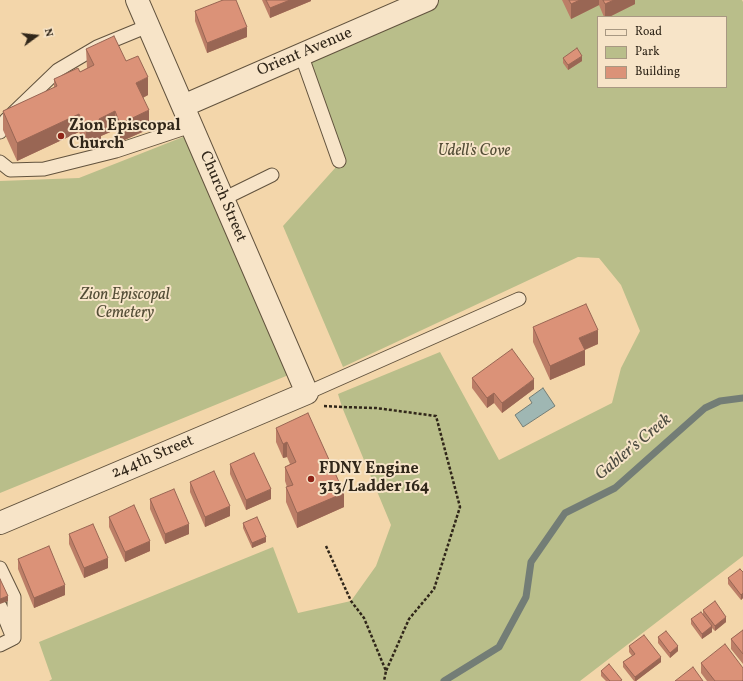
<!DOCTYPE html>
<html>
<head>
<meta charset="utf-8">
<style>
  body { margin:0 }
  #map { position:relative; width:743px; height:681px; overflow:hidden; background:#f3d6aa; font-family:Vollkorn,serif }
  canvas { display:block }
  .legend { position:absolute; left:597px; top:16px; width:130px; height:72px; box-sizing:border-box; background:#f7e4c8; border:1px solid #a89882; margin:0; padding:5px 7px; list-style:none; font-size:12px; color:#31271a }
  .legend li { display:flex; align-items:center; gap:8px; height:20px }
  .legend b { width:20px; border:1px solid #a89882 }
  .north { position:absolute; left:16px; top:16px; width:40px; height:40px; -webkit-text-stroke:3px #f7e4c8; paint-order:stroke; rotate:75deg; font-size:11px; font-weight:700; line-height:16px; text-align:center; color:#31271a }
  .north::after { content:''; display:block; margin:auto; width:14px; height:18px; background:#31271a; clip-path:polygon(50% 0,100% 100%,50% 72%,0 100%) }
</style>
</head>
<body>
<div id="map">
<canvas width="743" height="681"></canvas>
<ul class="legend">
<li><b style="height:5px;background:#f7e4c8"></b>Road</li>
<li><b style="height:11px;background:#b9be8a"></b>Park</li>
<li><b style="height:11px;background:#db9278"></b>Building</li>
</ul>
<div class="north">N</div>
</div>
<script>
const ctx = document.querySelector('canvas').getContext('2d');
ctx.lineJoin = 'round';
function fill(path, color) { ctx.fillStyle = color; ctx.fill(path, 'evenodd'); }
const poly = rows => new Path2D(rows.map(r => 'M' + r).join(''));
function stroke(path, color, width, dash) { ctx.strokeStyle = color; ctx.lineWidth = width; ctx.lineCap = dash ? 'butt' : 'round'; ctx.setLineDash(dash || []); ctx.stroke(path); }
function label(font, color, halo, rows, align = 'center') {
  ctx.font = font + ' Vollkorn,serif'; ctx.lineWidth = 4; ctx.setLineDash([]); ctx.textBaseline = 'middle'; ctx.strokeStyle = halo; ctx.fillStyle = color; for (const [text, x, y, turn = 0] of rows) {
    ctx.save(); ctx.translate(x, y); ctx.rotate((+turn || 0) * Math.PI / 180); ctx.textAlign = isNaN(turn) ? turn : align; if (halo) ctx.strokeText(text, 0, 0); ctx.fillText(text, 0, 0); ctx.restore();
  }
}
fill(poly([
  [438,0,742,0,743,2,743,556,580,681,49,681,52,679,39,642,273,547,298,613,351,601,376,566,391,525,342,407,338,394,440,352,499,460,612,403,621,368,640,331,621,285,599,258,578,257,343,367,283,226,336,167,298,56],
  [598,17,726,17,726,87,598,87],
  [188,135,291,374,0,493,0,181,79,178]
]), '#b9be8a');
const water = poly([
  [543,388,555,406,523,427,515,415,532,403,529,398,543,388]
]);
fill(water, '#9fb7b3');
stroke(water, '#737d76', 1);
stroke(poly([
  [444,681,499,647,526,597,531,562,565,513,615,488,705,408,720,401,743,398]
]), '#737d76', 7);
const lane = poly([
  [301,54,339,161],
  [0,132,6,120,58,70,97,47,148,26],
  [0,162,10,170,44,169,116,151,191,126],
  [223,199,272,175],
  [307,393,519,299],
  [0,568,14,597,14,638],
  [0,606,11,633],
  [0,645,14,638]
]);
const street = poly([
  [183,106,427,0],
  [0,523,307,393,137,0]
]);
stroke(lane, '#62533e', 15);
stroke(street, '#62533e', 24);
stroke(poly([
  [324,406,342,407,376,408,436,416,460,507,434,589,409,619,386,671],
  [326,546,351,601,364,618,386,671,384,681]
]), '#31271a', 2.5, [3, 2]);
stroke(lane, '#f7e4c8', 13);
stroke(street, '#f7e4c8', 22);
fill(poly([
  [262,0,311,0,311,1,270,18],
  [562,0,635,0,635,4,609,17,604,17,599,5,571,19],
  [195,11,247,37,207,53,195,21],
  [86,49,126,61,148,95,143,98,149,129,120,142,115,130,101,136,101,141,86,148,79,132,17,161,3,130,3,111,54,88,54,79,80,72,87,68],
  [563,58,582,61,568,70,563,63],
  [533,327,598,344,585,350,585,365,550,380,533,342],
  [472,378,534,389,502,413,494,403,487,408,472,388],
  [276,428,344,507,297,528,286,502,286,487,287,487,285,481,285,467,290,464,287,457,283,458,276,442],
  [230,464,271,499,246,510,230,474],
  [190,482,230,516,205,527,190,492],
  [150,499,189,534,165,544,150,509],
  [109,517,150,551,125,562,109,527],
  [243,523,266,542,252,548,243,528],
  [69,534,108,568,84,578,69,544],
  [18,559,65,595,34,608,18,569],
  [743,572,743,598,741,600,728,584,728,578],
  [703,610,726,622,715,631,712,628,712,632,702,639,691,624,691,619,703,614],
  [743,630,743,664,731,649,731,639],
  [658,637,678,651,670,658,658,643],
  [629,646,661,662,636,681,634,681,623,667,623,662,632,656,629,652],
  [701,663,743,681,707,681,701,673],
  [601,671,622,681,606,681,601,676]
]), '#bc7e67');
fill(poly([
  [290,0,311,0,311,1,270,18,270,8],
  [580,0,599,0,599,5,571,19,571,4],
  [614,0,635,0,635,4,609,17,605,17,605,4],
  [247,27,247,37,207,53,207,43],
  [582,56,582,61,568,70,568,65],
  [148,77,148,95,136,101,136,83],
  [149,110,149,129,120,142,120,124],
  [115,111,115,130,101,136,101,141,86,148,86,130,99,119],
  [79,114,79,132,17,161,17,143],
  [598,330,598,344,579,352,579,338],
  [585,350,585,365,550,380,550,366],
  [534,379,534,389,502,413,502,403],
  [494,393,494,403,487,408,487,398],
  [287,442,287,457,283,458,283,444],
  [271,489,271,499,246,510,246,500],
  [344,493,344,507,297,528,297,513],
  [230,506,230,516,205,527,205,517],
  [189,524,189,534,165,544,165,534],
  [266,537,266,542,252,548,252,543],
  [150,541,150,551,125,562,125,552],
  [108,558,108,568,84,578,84,568],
  [65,585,65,595,34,608,34,598],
  [743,593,743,598,741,600,741,595],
  [8,596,8,601,0,604,0,599],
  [726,617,726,622,715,631,715,626],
  [712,626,712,632,702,639,702,634],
  [678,646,678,651,670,658,670,653],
  [661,657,661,662,636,681,635,681,635,677]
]), '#996654');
const building = poly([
  [223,0,236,0,247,27,207,43,195,11,223,0],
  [266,0,290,0,270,8,266,0],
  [569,0,580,0,571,4,569,0],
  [603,0,614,0,605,4,603,0],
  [114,36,126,61,138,56,148,77,136,83,149,110,120,124,115,111,99,119,101,123,86,130,79,114,17,143,3,111,57,86,54,79,78,68,80,72,94,65,86,49,114,36],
  [577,48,582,56,568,65,563,58,577,48],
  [586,304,598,330,579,338,585,350,550,366,533,327,586,304],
  [512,349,534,379,502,403,494,393,487,398,472,378,512,349],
  [308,413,344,493,297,513,286,487,293,485,285,467,296,462,287,442,283,444,276,428,308,413],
  [254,453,271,489,246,500,230,464,254,453],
  [214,471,230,506,205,517,190,482,214,471],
  [174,489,189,524,165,534,150,499,174,489],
  [134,505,150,541,125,552,109,517,134,505],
  [257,517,266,537,252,543,243,523,257,517],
  [93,524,108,558,84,568,69,534,93,524],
  [49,546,65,585,34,598,18,559,49,546],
  [740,569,743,572,743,593,741,595,728,578,740,569],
  [0,579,8,596,0,599,0,579],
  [715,601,726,617,715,626,703,610,715,601],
  [701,612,712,626,702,634,691,619,701,612],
  [743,630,743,654,731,639,743,630],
  [666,631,678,646,670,653,658,637,666,631],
  [644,635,661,657,635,677,623,662,635,654,629,646,644,635],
  [725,644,743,668,743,680,742,681,715,681,701,663,725,644],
  [609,664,622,680,620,681,610,681,601,671,609,664],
  [693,667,703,681,675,681,693,667]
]);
fill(building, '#db9278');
stroke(building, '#996654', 1);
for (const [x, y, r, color] of [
  [61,136,4,"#8f2418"],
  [311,479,4,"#8f2418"]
]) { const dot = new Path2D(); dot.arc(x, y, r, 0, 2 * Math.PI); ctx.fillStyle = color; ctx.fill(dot); stroke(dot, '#f7e4c8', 1.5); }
label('16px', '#31271a', '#f7e4c8', [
  ["Orient Avenue",305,53,-23],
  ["Church Street",222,197,67],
  ["244th Street",153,458,-23]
]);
label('bold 16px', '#31271a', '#f7e4c8', [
  ["Zion Episcopal",69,127],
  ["Church",69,145],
  ["FDNY Engine",319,470],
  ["313/Ladder 164",319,488]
], 'left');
label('italic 16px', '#534d36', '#f7e4c8', [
  ["Udell's Cove",474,152],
  ["Zion Episcopal",125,296],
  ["Cemetery",125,314]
]);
label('italic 17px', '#4c4b40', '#f7e4c8', [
  ["Gabler’s Creek",634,448,-40]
]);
</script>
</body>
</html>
